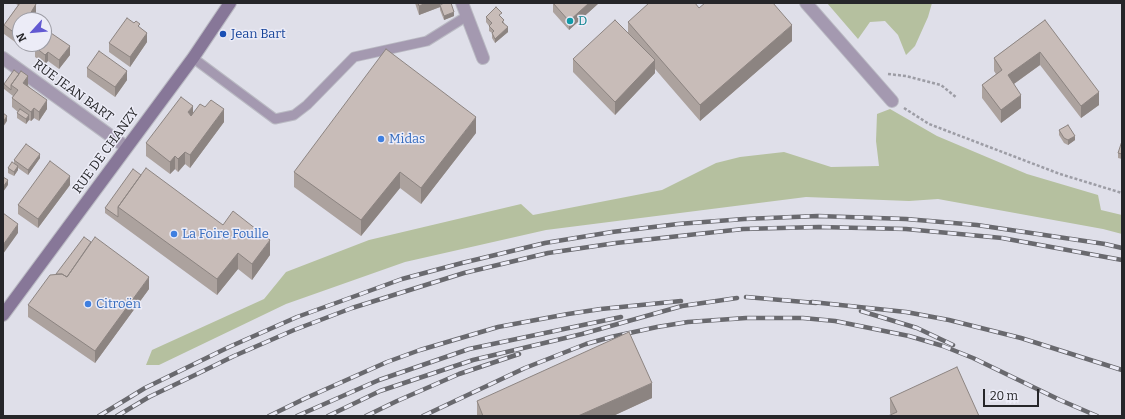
<!DOCTYPE html>
<html>
<head>
<meta charset="utf-8">
<style>
  body { margin:0 }
  #map { position:relative; width:1125px; height:419px; overflow:hidden; background:#dfdfe9; font-family:Bitter,serif }
  canvas { display:block }
  .frame { position:absolute; inset:0; border:4px solid #262629; pointer-events:none }
  .north { position:absolute; left:12px; top:12px; width:40px; height:40px; box-sizing:border-box; background:#ececf7; border:1px solid #9d9da5; border-radius:50%; rotate:243deg; font-size:11px; font-weight:700; line-height:16px; text-align:center; color:#262629 }
  .north::after { content:''; display:block; margin:auto; width:14px; height:18px; background:#6259d2; clip-path:polygon(50% 0,100% 100%,50% 72%,0 100%) }
  .scale { position:absolute; left:983px; top:389px; width:56px; height:18px; box-sizing:border-box; border:2px solid #262629; border-top:0; padding-left:5px; font-size:12px; line-height:14px; white-space:nowrap; color:#262629; -webkit-text-stroke:3px #ececf7; paint-order:stroke }
</style>
</head>
<body>
<div id="map">
<canvas width="1125" height="419"></canvas>
<div class="frame"></div>
<div class="north">N</div>
<div class="scale">20 m</div>
</div>
<script>
const ctx = document.querySelector('canvas').getContext('2d');
ctx.lineJoin = 'round';
function fill(path, color) { ctx.fillStyle = color; ctx.fill(path, 'evenodd'); }
const poly = rows => new Path2D(rows.map(r => 'M' + r).join(''));
function stroke(path, color, width, dash) { ctx.strokeStyle = color; ctx.lineWidth = width; ctx.lineCap = dash ? 'butt' : 'round'; ctx.setLineDash(dash || []); ctx.stroke(path); }
function label(font, color, halo, rows, align = 'center') {
  ctx.font = font + ' Bitter,serif'; ctx.lineWidth = 3; ctx.setLineDash([]); ctx.textBaseline = 'middle'; ctx.strokeStyle = halo; ctx.fillStyle = color; for (const [text, x, y, turn = 0] of rows) {
    ctx.save(); ctx.translate(x, y); ctx.rotate((+turn || 0) * Math.PI / 180); ctx.textAlign = isNaN(turn) ? turn : align; if (halo) ctx.strokeText(text, 0, 0); ctx.fillText(text, 0, 0); ctx.restore();
  }
}
fill(poly([
  [827,3,932,3,928,17,915,46,906,55,898,35,885,21,870,22,858,39],
  [890,109,937,136,1027,174,1098,195,1101,210,1122,215,1122,234,1103,229,938,199,909,201,806,197,546,230,405,262,286,304,159,365,146,365,152,350,264,299,286,272,369,240,521,204,533,215,662,190,716,163,740,157,784,152,831,167,879,166,876,141,877,114]
]), '#b5c09f');
const lane = poly([
  [193,58,275,119,294,115,307,105,354,57,427,41,467,16]
]);
const street = poly([
  [462,3,483,58],
  [806,3,892,101],
  [3,58,126,147]
]);
const secondary = poly([
  [3,315,193,58,230,3]
]);
stroke(lane, '#babac3', 11);
stroke(street, '#babac3', 14);
stroke(secondary, '#babac3', 14);
stroke(poly([
  [888,74,906,76,941,85,957,98],
  [904,108,929,124,1060,174,1122,193]
]), '#9d9da5', 2.5, [3, 2]);
stroke(lane, '#a499b0', 9);
stroke(street, '#a499b0', 12);
stroke(secondary, '#877798', 12);
const rail = poly([
  [746,297,816,303],
  [812,302,906,312,949,320,1021,338,1122,370],
  [861,311,917,328,953,345],
  [99,416,145,388,229,347,297,317,347,299,402,279,462,263,545,243,612,232,678,224,744,219,818,216,906,219,977,225,1105,244,1122,248],
  [117,416,149,397,195,375,234,356,294,330,352,308,464,273,548,253,616,243,743,229,819,227,906,229,1002,238,1122,260],
  [269,416,306,398,387,362,420,350,498,327,568,314,601,309,681,301],
  [297,416,379,380,469,349,621,317],
  [328,416,380,391,473,360,582,334,682,306,737,298],
  [366,416,397,401,459,374,519,354],
  [423,416,525,368,586,344,611,337,657,327,688,322,746,318,803,318,835,321,909,336,943,346,973,358,1060,400,1097,416]
]);
stroke(rail, '#69696e', 4.5);
stroke(rail, '#ececf7', 3, [9]);
fill(poly([
  [14,3,35,3,36,13,34,16,37,20,20,20,20,44,25,44,22,47,4,34,4,25,18,5],
  [415,3,440,3,440,7,419,15],
  [553,3,599,3,569,30,553,12],
  [440,5,454,16,444,20,440,10],
  [699,8,792,41,700,121,655,69,655,73,615,115,573,72,573,59,628,33,628,22],
  [486,17,502,18,508,32,495,43,492,38,492,33,489,31,489,26,486,22],
  [1045,20,1099,105,1081,118,1040,65,1014,84,1021,108,1001,123,982,98,982,85,996,74,994,71,994,58],
  [140,28,147,42,130,67,109,52,109,43],
  [35,47,70,55,59,69,48,61,45,64,35,57],
  [87,68,127,80,115,97,87,77],
  [4,84,28,85,47,109,39,121,34,118,31,121,29,120,26,124,17,118,17,113,18,112,12,107,12,98,13,96,4,89],
  [193,114,224,122,190,168,185,164,178,172,175,169,170,174,146,156,146,143],
  [1059,130,1075,140,1068,145,1064,143,1059,135],
  [476,133,421,204,400,188,361,236,294,187,294,172],
  [1122,145,1122,159,1118,158,1118,153],
  [40,158,28,175,18,168,18,170,14,176,8,173,8,168,14,163,14,160],
  [141,175,223,225,270,255,252,280,238,269,217,295,105,213,105,208],
  [70,185,38,228,18,214,18,205],
  [149,289,95,363,28,317,28,305],
  [652,398,613,416,477,416,477,401],
  [890,398,979,416,891,415,890,413]
]), '#aca29e');
fill(poly([
  [426,3,440,3,440,7,419,15,419,6],
  [589,3,599,3,569,30,569,21],
  [36,4,36,13,32,20,30,14],
  [454,12,454,16,444,20,444,16],
  [792,25,792,41,700,121,700,105],
  [508,27,508,32,495,43,495,39],
  [147,33,147,42,130,67,130,57],
  [70,46,70,55,59,69,59,60],
  [48,52,48,61,45,64,45,55],
  [1040,52,1040,65,1008,88,1008,75],
  [655,60,655,73,615,115,615,102],
  [127,71,127,80,115,97,115,87],
  [28,76,28,85,23,92,23,83],
  [1099,92,1099,105,1081,118,1081,106],
  [1021,95,1021,108,1001,123,1001,110],
  [47,100,47,109,39,121,39,112],
  [193,106,193,119,188,112],
  [34,108,34,118,31,121,31,112],
  [224,109,224,122,190,168,190,155],
  [29,115,29,120,26,124,26,119],
  [7,116,7,121,3,127,3,122],
  [476,117,476,133,421,204,421,188],
  [1075,136,1075,140,1068,145,1068,140],
  [185,152,185,164,178,172,178,159],
  [40,154,40,158,28,175,28,170],
  [175,156,175,169,170,174,170,162],
  [18,166,18,170,14,176,14,172],
  [400,172,400,188,361,236,361,220],
  [70,176,70,185,38,228,38,219],
  [8,180,8,185,3,192,3,187],
  [4,191,4,196,3,198,3,193],
  [18,224,18,233,3,254,3,245],
  [270,240,270,255,252,280,252,264],
  [238,253,238,269,217,295,217,279],
  [149,277,149,289,95,363,95,351],
  [652,383,652,398,613,416,578,416]
]), '#8c8481');
const building = poly([
  [20,3,35,3,36,4,30,14,37,18,35,20,20,20,20,37,4,25,20,3],
  [418,3,426,3,419,6,418,3],
  [444,3,451,3,454,12,444,16,440,5,444,3],
  [553,3,589,3,569,21,553,3],
  [649,3,695,3,699,8,705,3,773,3,792,25,700,105,628,22,649,3],
  [496,7,502,13,499,15,504,20,502,22,508,27,495,39,492,33,494,31,489,26,492,23,486,17,496,7],
  [127,18,134,23,136,21,140,24,138,26,147,33,130,57,109,43,127,18],
  [615,20,655,60,615,102,573,59,615,20],
  [1045,20,1099,92,1081,106,1040,52,1008,75,1021,95,1001,110,982,85,1002,70,994,58,1045,20],
  [48,31,70,46,59,60,48,52,45,55,35,47,38,44,44,44,44,36,48,31],
  [386,49,476,117,421,188,400,172,361,220,294,172,386,49],
  [99,51,127,71,115,87,87,68,99,51],
  [14,70,19,74,11,85,11,90,4,84,14,70],
  [21,71,28,76,23,83,47,100,39,112,34,108,31,112,12,98,18,90,11,85,21,71],
  [181,97,193,106,188,112,191,116,200,104,205,107,211,100,224,109,190,155,185,152,178,159,175,156,170,162,146,143,181,97],
  [20,109,29,115,26,119,17,113,20,109],
  [3,113,7,116,3,122,3,113],
  [1068,125,1075,136,1068,140,1064,138,1059,130,1068,125],
  [26,144,40,154,28,170,14,160,26,144],
  [1121,144,1122,145,1122,154,1118,153,1121,144],
  [50,161,70,176,38,219,18,205,50,161],
  [12,162,18,166,14,172,8,168,12,162],
  [146,168,223,225,233,211,270,240,252,264,238,253,217,279,118,207,146,168],
  [133,169,141,175,118,207,118,217,105,208,133,169],
  [3,177,8,180,3,187,3,177],
  [3,213,18,224,3,245,3,213],
  [84,237,91,242,67,277,62,274,56,274,84,237],
  [95,237,149,277,95,351,28,305,50,275,62,274,67,277,95,237],
  [629,332,652,383,578,416,483,416,477,401,629,332],
  [957,367,979,416,888,416,897,412,890,398,957,367]
]);
fill(building, '#c8bcb8');
stroke(building, '#8c8481', 1);
for (const [x, y, r, color] of [
  [570,21,4,"#0f9aa8"],
  [223,34,4,"#1a4fb4"],
  [381,139,4,"#3f7fe0"],
  [174,234,4,"#3f7fe0"],
  [88,304,4,"#3f7fe0"]
]) { const dot = new Path2D(); dot.arc(x, y, r, 0, 2 * Math.PI); ctx.fillStyle = color; ctx.fill(dot); stroke(dot, '#ececf7', 1.5); }
label('13px', '#0d838f', '#ececf7', [
  ["D",578,21]
], 'left');
label('13px', '#164399', '#ececf7', [
  ["Jean Bart",231,34]
], 'left');
label('13px', '#262629', '#ececf7', [
  ["RUE JEAN BART",73,91,36],
  ["RUE DE CHANZY",106,151,-54]
]);
label('13px', '#366cbe', '#ececf7', [
  ["Midas",389,139],
  ["La Foire Foulle",182,234],
  ["Citroën",96,304]
], 'left');
</script>
</body>
</html>
